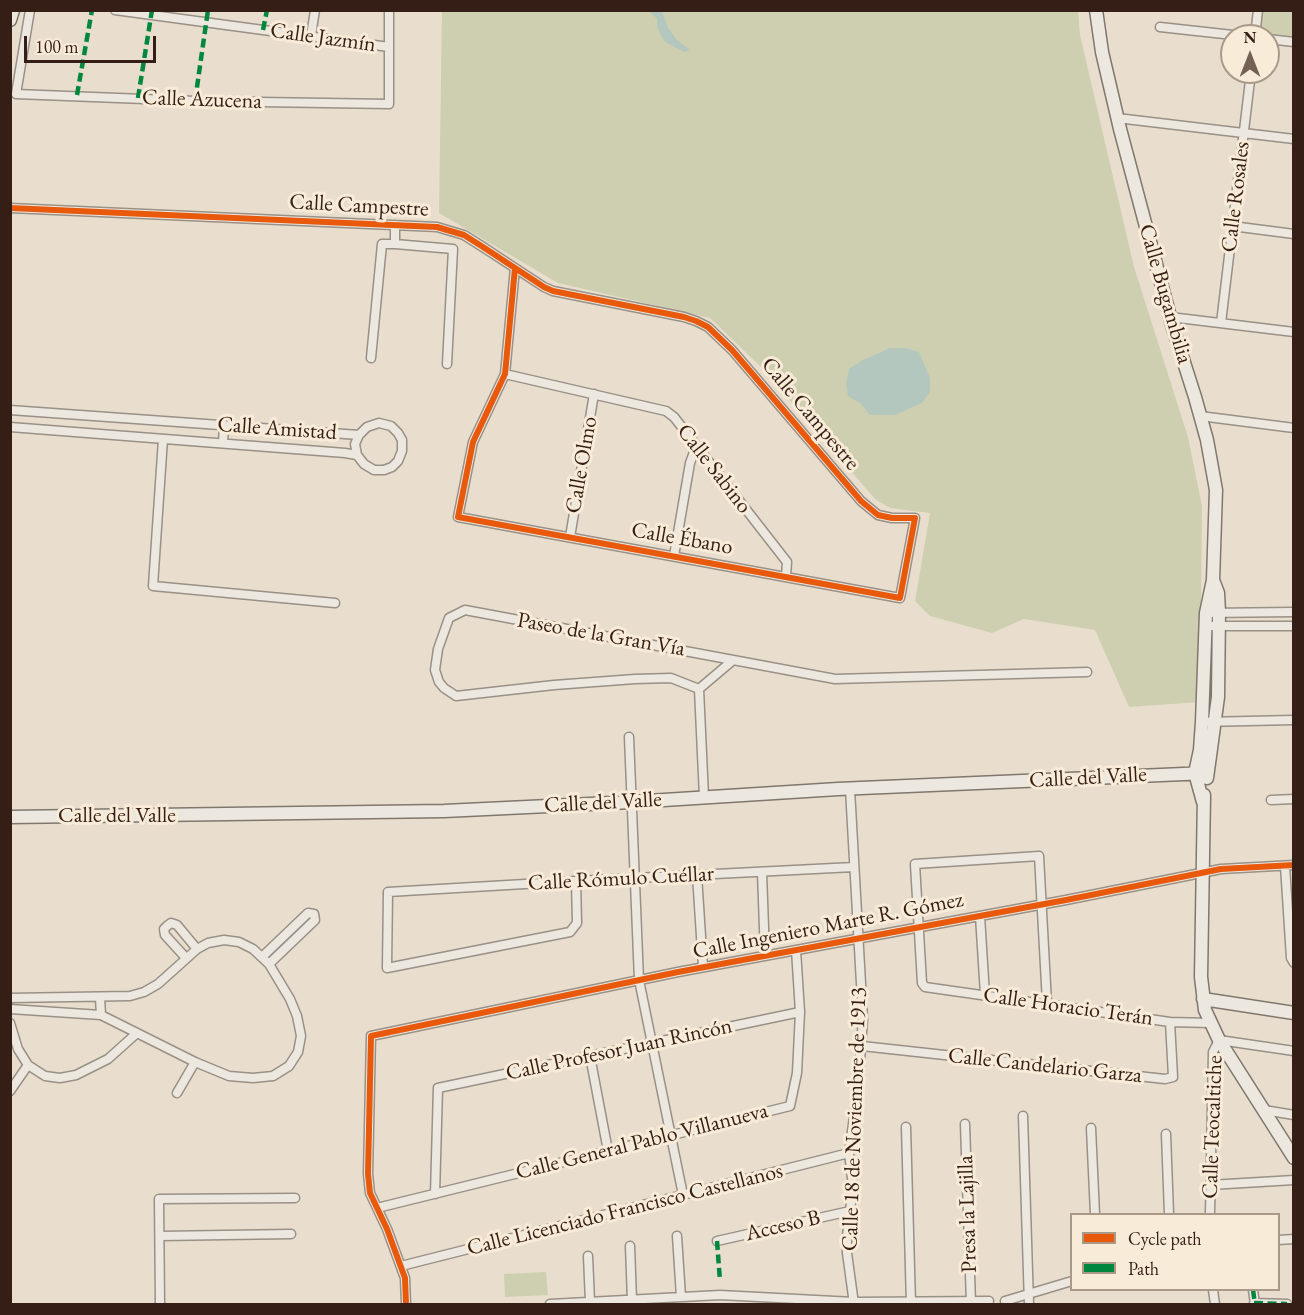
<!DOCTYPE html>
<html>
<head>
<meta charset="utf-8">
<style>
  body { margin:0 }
  #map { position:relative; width:1304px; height:1315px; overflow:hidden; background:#e9decd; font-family:"EB Garamond",serif }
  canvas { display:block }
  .frame { position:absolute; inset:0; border:12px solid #341e15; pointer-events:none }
  .legend { position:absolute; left:1070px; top:1213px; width:210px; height:78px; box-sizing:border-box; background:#f8ebd7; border:2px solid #aa9989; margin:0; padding:8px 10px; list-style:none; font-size:18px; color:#341e15 }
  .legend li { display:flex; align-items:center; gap:12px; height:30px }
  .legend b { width:30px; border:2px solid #aa9989 }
  .north { position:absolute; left:1220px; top:24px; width:60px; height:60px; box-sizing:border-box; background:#f8ebd7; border:2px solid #aa9989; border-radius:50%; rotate:0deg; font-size:16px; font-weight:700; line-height:24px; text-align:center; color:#341e15 }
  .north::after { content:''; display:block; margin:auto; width:21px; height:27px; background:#736155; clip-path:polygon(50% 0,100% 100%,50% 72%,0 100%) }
  .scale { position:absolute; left:24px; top:36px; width:132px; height:27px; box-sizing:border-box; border:3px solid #341e15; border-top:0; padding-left:8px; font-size:18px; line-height:21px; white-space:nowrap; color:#341e15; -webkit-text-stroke:4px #f8ebd7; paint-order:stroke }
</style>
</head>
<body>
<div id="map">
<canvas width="1304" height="1315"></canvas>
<div class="frame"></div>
<ul class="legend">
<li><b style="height:8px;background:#e8590c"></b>Cycle path</li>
<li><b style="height:8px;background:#00873e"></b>Path</li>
</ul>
<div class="north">N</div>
<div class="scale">100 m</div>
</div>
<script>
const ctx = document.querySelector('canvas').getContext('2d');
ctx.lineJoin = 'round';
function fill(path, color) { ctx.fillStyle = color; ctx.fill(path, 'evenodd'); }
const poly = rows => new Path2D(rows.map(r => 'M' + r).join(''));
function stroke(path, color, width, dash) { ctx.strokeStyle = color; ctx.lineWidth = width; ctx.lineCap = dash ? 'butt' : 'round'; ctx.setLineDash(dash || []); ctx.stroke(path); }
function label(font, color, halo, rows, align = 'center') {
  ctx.font = font + ' "EB Garamond",serif'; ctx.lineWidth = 6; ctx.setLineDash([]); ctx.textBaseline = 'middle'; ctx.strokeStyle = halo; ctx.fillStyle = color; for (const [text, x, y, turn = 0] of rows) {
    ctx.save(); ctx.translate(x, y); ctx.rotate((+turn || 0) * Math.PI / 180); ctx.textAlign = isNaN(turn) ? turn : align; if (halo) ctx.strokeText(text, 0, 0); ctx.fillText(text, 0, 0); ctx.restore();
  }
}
fill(poly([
  [442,11,1078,11,1080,35,1134,267,1188,437,1202,506,1200,702,1129,707,1095,630,1024,619,992,633,930,616,915,601,930,513,890,508,875,499,762,368,710,318,558,283,439,213],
  [1258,11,1293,11,1293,42,1268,36,1255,36],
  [546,1272,548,1295,505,1297,504,1274]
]), '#cdcfb0');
fill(poly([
  [648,11,662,11,668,28,677,40,690,50,684,52,665,42,657,27,657,18],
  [890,348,906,348,919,352,930,378,930,392,922,403,895,415,870,415,860,403,848,396,846,383,849,369,861,361]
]), '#b3c7be');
const street = poly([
  [30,10,16,94,195,101,389,104,389,10],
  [115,10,389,47],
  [1160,27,1242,36],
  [311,36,315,10],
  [1255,36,1258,10],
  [1268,39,1294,42],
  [1117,118,1294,139],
  [10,208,437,227,464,235,483,247,515,268,544,287,553,291,684,317,696,321,708,327,732,350,861,501,878,515,892,518,915,518,900,598,458,517,473,442,505,374,515,268],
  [395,225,395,244],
  [1232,226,1294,234],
  [1170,317,1294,332],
  [1221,323,1251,72],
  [371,358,382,244,395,244,453,249,447,364],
  [505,374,666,411,674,417,787,562,786,577],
  [10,410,359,435,367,427,379,423,391,426,398,433,402,440,402,451,398,461,392,467,384,470,374,470,364,464,357,455,345,453,10,427],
  [1200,416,1294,428],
  [163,439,153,586,335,603],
  [223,443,224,425],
  [357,455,355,444,359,435],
  [570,537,594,394],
  [674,556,690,463,696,447],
  [1206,613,1294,612],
  [1206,626,1294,626],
  [699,689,671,678,635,679,554,685,456,696,444,688,439,682,435,670,438,649,449,618,465,610,835,679,1087,672],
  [1202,722,1294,720],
  [629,737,639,980,683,1195],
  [850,789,863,1019,858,1088,849,1153,853,1186,847,1236,847,1253,854,1304],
  [704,797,699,689,732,661],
  [1271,800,1294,799],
  [1285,866,1291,958,1294,963],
  [762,872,765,956],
  [697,875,703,967],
  [576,881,577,923,570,932,387,968,388,892,576,881,854,867],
  [980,916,985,995],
  [262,957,308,913,314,914,315,920,269,964],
  [186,958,165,935,164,929,167,926,171,923,177,925,197,949],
  [10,998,130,996,144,992,158,984,197,949,208,943,224,940,239,942,253,949,269,964,290,999,297,1016,301,1036,298,1052,289,1066,273,1076,253,1078,229,1076,195,1062],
  [100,998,101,1015,195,1062,177,1093],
  [1047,1003,1039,856,915,864,922,983,925,987,1170,1022,1211,1023],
  [10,1009,101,1015],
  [10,1023,18,1049,28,1065,10,1091],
  [862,1046,1165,1079,1173,1077,1170,1022],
  [590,1056,608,1151],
  [28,1065,45,1076,60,1078,76,1075,108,1059,137,1033],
  [1264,1110,1294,1115],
  [1023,1116,1029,1304],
  [965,1124,971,1304],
  [906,1127,911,1304],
  [1091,1128,1095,1214],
  [1166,1134,1169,1214],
  [1210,1185,1294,1180],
  [435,1194,438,1088,800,1012],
  [377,1208,790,1106,797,1073,800,1012,796,950],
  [1210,1214,1213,1052,1219,1040,1294,1051],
  [160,1236,291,1234],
  [677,1236,681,1297],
  [1278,1240,1294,1239],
  [717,1241,850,1211],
  [630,1246,632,1300],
  [588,1256,590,1302],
  [401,1266,849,1153],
  [1213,1290,1215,1304],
  [1253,1290,1255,1304],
  [1005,1301,1072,1281],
  [1254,1303,1287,1304],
  [160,1304,159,1199,295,1198],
  [406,1304,405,1278,387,1229,370,1193,368,1174,371,1036,678,972,1066,900,1221,869,1294,865],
  [550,1304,720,1295,854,1302,989,1301]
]);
const secondary = poly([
  [1096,10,1102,52,1120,129,1173,328,1195,397,1207,440,1216,490,1213,580,1206,613,1202,722,1200,750,1195,773,1203,802],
  [10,20,13,10],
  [1207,778,1218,697,1219,612,1218,593,1213,580],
  [1204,795,1201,977,1205,1010,1219,1040,1294,1158],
  [10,817,444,811,632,802,838,789,1207,773],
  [1203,999,1294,1013]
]);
stroke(street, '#999086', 11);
stroke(secondary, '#80776d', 15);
stroke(street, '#ece7df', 8);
stroke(secondary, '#ece7df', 12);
stroke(poly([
  [263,30,267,10],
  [77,95,92,10],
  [138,98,152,10],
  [195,101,208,10],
  [717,1241,720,1281],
  [1253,1290,1255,1304],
  [1254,1303,1287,1304]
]), '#00873e', 4.5, [9, 4.5]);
stroke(poly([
  [10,208,437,227,464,235,483,247,515,268,544,287,553,291,684,317,696,321,708,327,732,350,861,501,878,515,892,518,915,518,900,598,458,517,473,442,505,374,515,268],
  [406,1304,405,1278,387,1229,370,1193,368,1174,371,1036,678,972,1066,900,1221,869,1294,865]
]), '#e8590c', 6);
label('22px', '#341e15', '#f8ebd7', [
  ["Calle Jazmín",323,38,8],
  ["Calle Azucena",202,100,2],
  ["Calle Rosales",1236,197,-83],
  ["Calle Campestre",359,206,3],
  ["Calle Bugambilia",1165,294,74],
  ["Calle Campestre",810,414,50],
  ["Calle Amistad",277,429,4],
  ["Calle Olmo",582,465,-80],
  ["Calle Sabino",714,469,52],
  ["Calle Ébano",682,539,10],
  ["Paseo de la Gran Vía",601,635,10],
  ["Calle del Valle",1088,778,-3],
  ["Calle del Valle",603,803,-3],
  ["Calle del Valle",117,816],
  ["Calle Rómulo Cuéllar",621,879,-3],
  ["Calle Ingeniero Marte R. Gómez",828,926,-11],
  ["Calle Horacio Terán",1068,1007,8],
  ["Calle Profesor Juan Rincón",619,1050,-12],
  ["Calle Candelario Garza",1045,1066,6],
  ["Calle 18 de Noviembre de 1913",855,1119,-88],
  ["Calle Teocaltiche",1213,1127,-88],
  ["Calle General Pablo Villanueva",642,1142,-14],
  ["Calle Licenciado Francisco Castellanos",625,1210,-14],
  ["Presa la Lajilla",968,1214,-92],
  ["Acceso B",783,1226,-13]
]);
</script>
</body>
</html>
